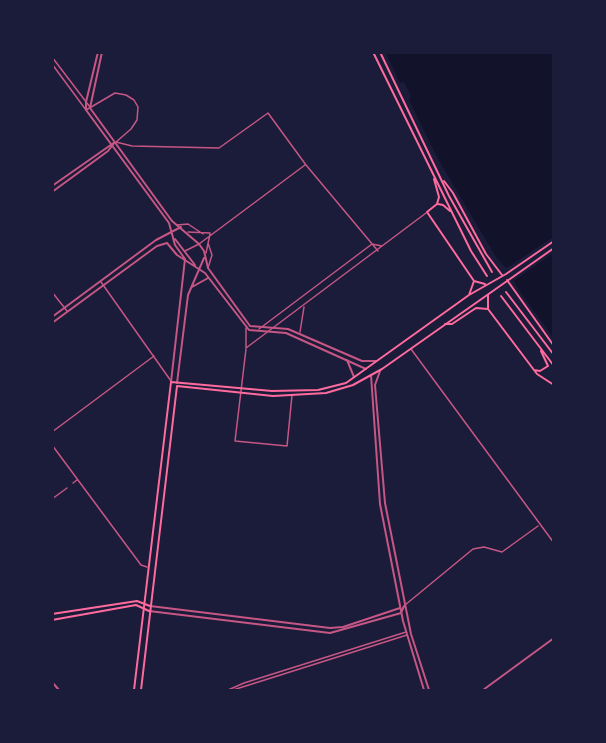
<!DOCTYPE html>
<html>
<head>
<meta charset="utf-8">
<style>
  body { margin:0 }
  #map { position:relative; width:606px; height:743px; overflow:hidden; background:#1b1b3a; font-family:Lato,sans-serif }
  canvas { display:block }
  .frame { position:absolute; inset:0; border:54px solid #1b1b3a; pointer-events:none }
</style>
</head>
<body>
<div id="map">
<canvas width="606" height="743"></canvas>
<div class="frame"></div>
</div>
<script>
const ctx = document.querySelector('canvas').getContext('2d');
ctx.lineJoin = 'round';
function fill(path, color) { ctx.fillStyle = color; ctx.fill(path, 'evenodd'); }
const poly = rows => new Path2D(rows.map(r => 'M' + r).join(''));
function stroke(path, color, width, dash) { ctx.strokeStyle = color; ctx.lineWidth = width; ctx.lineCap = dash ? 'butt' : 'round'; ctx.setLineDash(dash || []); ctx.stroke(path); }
fill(poly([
  [386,53,553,53,553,337,521,293,514,281,517,278,509,266,506,268,496,257,438,159,409,100,411,96,404,82,400,83]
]), '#12122b');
fill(poly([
  [553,237,553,253,512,282,513,278,508,270,504,270]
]), '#1b1b3a');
stroke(poly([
  [52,57,90,107],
  [52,64,86,110,115,93,126,95,134,100,138,107,137,120,131,129,116,142],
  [116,142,132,146,219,148,268,113,306,165,378,251],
  [177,225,188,224,203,234],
  [188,232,210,233],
  [185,251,199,244,305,165],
  [206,253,210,234],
  [208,268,212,255,208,243],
  [101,282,171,381],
  [52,292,67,311],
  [246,328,246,348,426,213],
  [259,329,372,244,382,246],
  [300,332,304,307],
  [246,349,235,441,287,446,292,395],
  [411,349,554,543],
  [52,432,154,356],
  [52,445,141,565,147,567],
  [73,483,77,480],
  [52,499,67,488],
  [405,605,473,549,484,547,502,552,538,526],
  [228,690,244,683,406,632],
  [233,690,407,635]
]), '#c65784', 1.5);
stroke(poly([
  [98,52,86,102,86,110,169,223,175,245,185,259,171,382],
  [102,52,90,108,172,221,199,244,204,251,208,268,250,326,288,329,362,361,376,361],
  [52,186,115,142],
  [52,192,108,151,115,142],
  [175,239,195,265],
  [192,287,208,278],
  [52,317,156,240,181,227],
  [52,323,157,246,167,243,177,255,205,273,249,330,286,333,366,369],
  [347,360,354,377],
  [380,371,375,385,385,503,411,634,429,690],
  [371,375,380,504,403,621,424,690],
  [177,383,188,295,204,258],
  [150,606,330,628,343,627,400,608],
  [149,611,330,633,401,613,404,606],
  [52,682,59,690],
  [483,690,554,638]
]), '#c65784', 2);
stroke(poly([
  [373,52,471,251,487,276],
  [380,52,449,196,492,272],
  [434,179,439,197,437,204,427,212,474,281,485,284],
  [444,181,453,193,486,254,502,275],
  [438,204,443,205,450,211],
  [507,280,554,346],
  [506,292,554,355],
  [469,295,474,281],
  [488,295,488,309,537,374,554,385],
  [501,296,554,366],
  [445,324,452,324,476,308,488,309],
  [534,370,540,371,548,366,541,351],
  [52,614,137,601,150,606],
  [52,620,136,605,149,611],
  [134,690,171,382,272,391,318,390,346,383,469,295,506,274,554,241],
  [141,690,177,386,273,396,326,393,353,385,382,369,554,248]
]), '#ff6b9d', 2);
</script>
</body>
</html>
